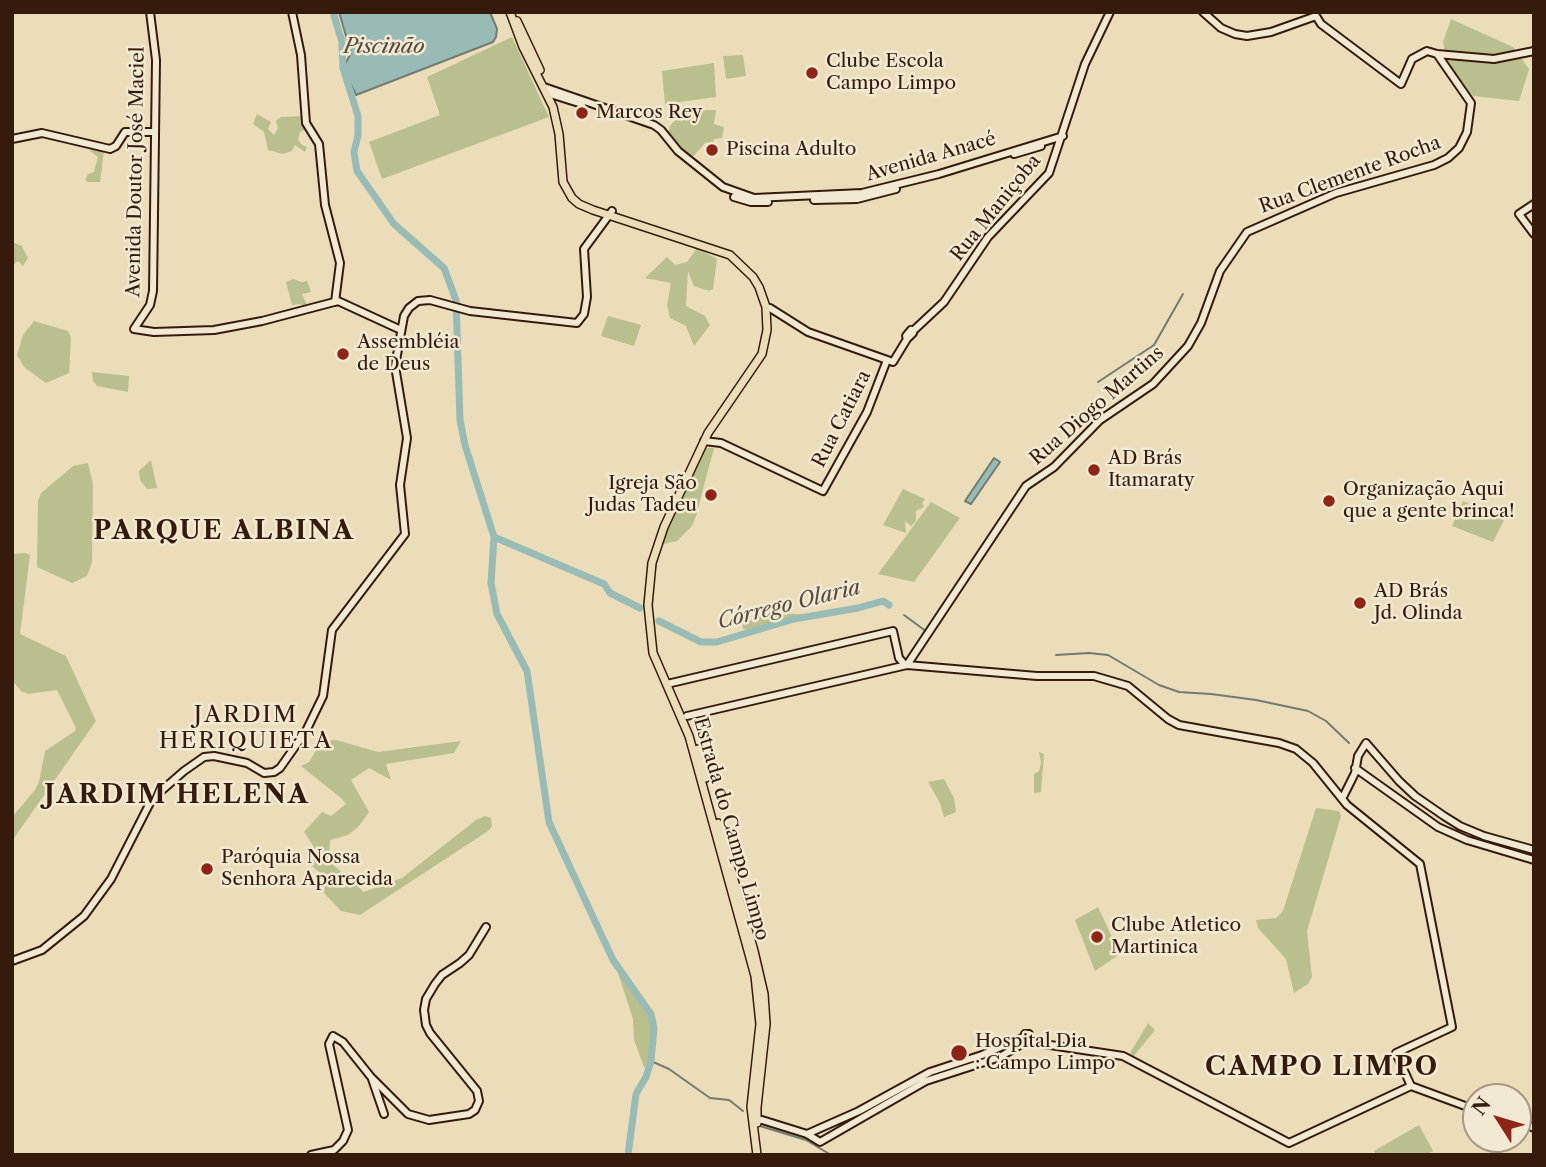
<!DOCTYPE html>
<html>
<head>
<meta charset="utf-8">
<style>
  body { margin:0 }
  #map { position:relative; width:1546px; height:1167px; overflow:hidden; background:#ebddb9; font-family:"Libre Caslon Text",serif }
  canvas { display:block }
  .frame { position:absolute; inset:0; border:14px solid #361b0c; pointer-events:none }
  .north { position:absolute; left:1462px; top:1083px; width:70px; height:70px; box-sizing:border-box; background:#f2e9d2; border:2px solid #a79783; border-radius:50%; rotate:307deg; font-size:19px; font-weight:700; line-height:28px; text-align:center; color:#361b0c }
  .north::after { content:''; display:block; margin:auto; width:24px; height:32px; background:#8f2418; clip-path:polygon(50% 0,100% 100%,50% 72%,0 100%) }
</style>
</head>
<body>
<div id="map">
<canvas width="1546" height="1167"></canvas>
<div class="frame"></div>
<div class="north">N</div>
</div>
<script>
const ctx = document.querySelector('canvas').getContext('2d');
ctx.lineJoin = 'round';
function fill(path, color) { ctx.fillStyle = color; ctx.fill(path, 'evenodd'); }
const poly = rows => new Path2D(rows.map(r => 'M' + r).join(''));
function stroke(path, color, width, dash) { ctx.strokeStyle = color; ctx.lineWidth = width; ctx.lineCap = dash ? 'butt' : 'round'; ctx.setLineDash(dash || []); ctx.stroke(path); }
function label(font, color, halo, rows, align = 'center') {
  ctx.font = font + ' "Libre Caslon Text",serif'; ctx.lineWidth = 5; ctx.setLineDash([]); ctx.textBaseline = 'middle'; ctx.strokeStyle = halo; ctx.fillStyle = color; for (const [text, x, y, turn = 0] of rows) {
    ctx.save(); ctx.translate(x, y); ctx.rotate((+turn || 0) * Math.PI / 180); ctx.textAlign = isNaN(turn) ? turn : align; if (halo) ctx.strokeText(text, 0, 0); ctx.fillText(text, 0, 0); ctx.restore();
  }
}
fill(poly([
  [1451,19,1513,47,1529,69,1519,101,1473,96,1447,64,1443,42],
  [512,37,549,117,382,179,369,142,440,115,427,77],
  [743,55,746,76,726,79,723,56],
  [714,63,716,97,665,104,662,71],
  [696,110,716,110,714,124,724,127,722,138,714,139,713,147,706,142,690,160,673,143,668,133,670,126,679,116],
  [257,114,271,122,268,129,274,135,278,128,276,121,281,117,302,116,306,129,300,132,298,139,301,144,307,147,305,152,295,145,292,151,283,154,268,150,264,132,253,124],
  [89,150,104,151,100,182,88,182,85,180,88,174,94,172,98,157],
  [12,242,22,246,28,258,23,266,18,261,12,266],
  [697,248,717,259,713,289,709,291,694,286,688,271,686,306,705,316,710,325,694,346,686,326,670,318,667,305,671,283,645,278,667,257,675,265,687,262],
  [293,279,302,282,307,281,311,292,302,294,307,305,303,306,300,304,292,305,286,282],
  [608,316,641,325,634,346,601,336],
  [34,321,68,331,71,338,69,373,46,383,24,367,17,355,23,335],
  [92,372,129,376,128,392,97,386,93,381],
  [705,448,714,448,696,516,692,526,677,541,664,544,664,538],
  [151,460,157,488,147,489,140,480,139,471],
  [88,463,93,484,92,562,87,576,72,583,37,567,38,501,41,493,66,472,73,466],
  [903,489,925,499,922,503,924,507,916,511,916,521,911,526,905,521,906,533,883,525],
  [1463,501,1504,520,1493,542,1452,526],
  [931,502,960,518,914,582,878,574],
  [26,553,30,555,20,634,66,656,96,721,12,841,12,817,35,790,39,782,45,751,75,731,76,728,57,690,28,694,21,691,12,680,12,554],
  [762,609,766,609,766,617,774,618,777,613,812,615,801,620,749,630,743,629,742,622,758,619],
  [336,740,378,752,461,741,454,753,386,764,391,780,369,768,351,780,369,812,359,826,348,835,330,840,329,861,364,892,402,878,476,820,485,816,491,818,492,826,488,831,360,915,341,911,324,893,326,878,306,861,314,847,304,832,322,812,331,816,346,804,341,798,301,766,309,762,322,741],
  [1039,752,1044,754,1041,792,1034,793,1034,774,1039,771,1041,763],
  [944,779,954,798,956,812,944,817,940,803,928,782],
  [1316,808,1339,811,1341,816,1307,931,1312,977,1308,984,1294,993,1286,959,1258,928,1256,920,1276,918,1283,911],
  [1098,907,1120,954,1095,971,1075,920],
  [617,970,638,996,649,1017,653,1034,649,1067,644,1067,634,1040,633,1019],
  [1148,1023,1155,1030,1134,1056,1130,1053],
  [1419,1125,1433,1151,1427,1155,1377,1155,1374,1151]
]), '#b9c08e');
const water = poly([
  [339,12,490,12,497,29,496,37,493,42,356,95,343,68,351,53,339,12],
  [994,458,1000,462,971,504,965,501,994,458]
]);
fill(water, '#99bbb5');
stroke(water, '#717b71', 2);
stroke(poly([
  [1098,382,1154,345,1183,294],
  [904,615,927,632],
  [1056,655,1089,653,1108,655,1159,685,1179,692,1211,694,1256,700,1308,711,1326,721,1349,743],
  [651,1061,669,1069,710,1098,729,1100,743,1111],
  [760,1126,806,1140,831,1155]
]), '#717b71', 2);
stroke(poly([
  [333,12,342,42,343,68,358,116,358,135,354,152,357,171,394,224,444,268,456,300,460,420,465,445,494,537,491,583,497,614,527,671,549,822,613,960,651,1014,654,1028,651,1061,646,1077,636,1094,628,1155],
  [494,537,604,584,610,593,640,608],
  [659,621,701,642,717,642,794,619,858,608,883,601,889,605]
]), '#99bbb5', 7);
const secondary = poly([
  [150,12,156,60,153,291,150,305,134,329,154,332,214,330,262,321,338,301,401,330],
  [292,12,301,55,306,123,319,144,325,205,340,263,335,302],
  [1203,12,1221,28,1235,34,1247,36,1271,32,1316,16,1321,24,1401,84,1412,59,1427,51,1437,54,1494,59,1534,51],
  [544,87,654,125,661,130,678,151,723,187,754,198,862,193,939,174,1063,136],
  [547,93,582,104],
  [12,139,42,133,110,149,116,146,125,132,155,132],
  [1014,154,1041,146],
  [734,197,751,202,768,202],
  [814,200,857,199,896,189],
  [1534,204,1519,214,1534,234],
  [770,308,808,332,893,362,907,339],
  [911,330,913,333,907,339,906,336,911,330],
  [913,331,944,302,988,237,1049,173,1085,64,1110,12],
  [704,441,721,443,823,491,867,412,887,360],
  [907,665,1026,486,1054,467,1100,420,1153,384,1188,346,1201,323,1220,271,1247,232,1336,193,1434,165,1448,158,1459,148,1467,132,1471,103,1437,54],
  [667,684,893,631,899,658,905,665],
  [687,716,907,665,1037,676,1094,676,1128,686,1168,719,1179,725,1279,743,1296,749,1313,763,1347,805,1420,864,1452,1027,1396,1053,1411,1086,1476,1110],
  [1355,768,1438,827,1467,840,1534,860],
  [1342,799,1355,773,1358,756,1366,743,1399,781,1415,796,1444,816,1460,826,1484,836,1534,850],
  [12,961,42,950,84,916,111,879,152,799,184,771,204,757,214,756,247,763,264,773,274,772,280,768,306,731,323,696,332,630,405,534,400,485,407,438,395,366,404,316,409,308,418,301,430,300,470,311,577,323,584,314,587,297,584,249,612,211],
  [1029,1039,1029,1034,1025,1034,1025,1039,1037,1043,1123,1056,1289,1143,1411,1086],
  [372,1079,384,1114],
  [753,1120,762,1120,807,1134,820,1142,926,1081,1000,1057,1028,1040],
  [1518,1120,1534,1128],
  [807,1134,859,1111,930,1072,982,1055,1024,1037],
  [311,1155,334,1150,343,1141,348,1130,329,1044,333,1036,343,1042,371,1077,408,1114,429,1120,469,1114,475,1110,479,1101,477,1091,430,1033,426,1025,424,1010,426,999,435,984,442,975,460,963,469,955,486,927]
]);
const primary = poly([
  [510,12,523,47,553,107,559,134,563,182,572,198,579,204,593,210,730,255,753,277,759,287,766,307,767,330,762,354,708,433,664,527,652,563,648,605,653,653,689,736,755,976,760,1024,751,1107,757,1155],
  [517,21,540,70],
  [698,749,706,778],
  [718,823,754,951,764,994,766,1024,757,1107,757,1123]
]);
stroke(secondary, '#361b0c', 10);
stroke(primary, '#361b0c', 10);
stroke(secondary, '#f2e9d2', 6);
stroke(primary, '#ebddb9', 7);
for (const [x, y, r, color] of [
  [812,73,7,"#8f2418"],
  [582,113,7,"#8f2418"],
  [712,150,7,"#8f2418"],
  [343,354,7,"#8f2418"],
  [1094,470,7,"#8f2418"],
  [711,495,7,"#8f2418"],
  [1329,501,7,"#8f2418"],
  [1360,603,7,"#8f2418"],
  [207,869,7,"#8f2418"],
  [1097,937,7,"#8f2418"],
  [959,1053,9,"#8f2418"]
]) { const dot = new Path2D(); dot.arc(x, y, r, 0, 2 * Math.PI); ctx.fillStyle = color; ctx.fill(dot); stroke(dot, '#f2e9d2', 2.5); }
label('19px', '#361b0c', '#f2e9d2', [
  ["Clube Escola",826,62],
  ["Campo Limpo",826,84],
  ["Marcos Rey",596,113],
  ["Piscina Adulto",726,150],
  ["Assembléia",357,343],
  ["de Deus",357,365],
  ["AD Brás",1108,459],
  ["Itamaraty",1108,481],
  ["Igreja São",697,484,"right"],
  ["Judas Tadeu",697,506,"right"],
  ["Organização Aqui",1343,490],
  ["que a gente brinca!",1343,512],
  ["AD Brás",1374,592],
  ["Jd. Olinda",1374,614],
  ["Paróquia Nossa",221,858],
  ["Senhora Aparecida",221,880],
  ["Clube Atletico",1111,926],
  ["Martinica",1111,948],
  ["Hospital Dia",975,1042],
  [": Campo Limpo",975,1064]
], 'left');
label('19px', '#361b0c', '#f2e9d2', [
  ["Avenida Anacé",931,157,-16],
  ["Avenida Doutor José Maciel",136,172,-89],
  ["Rua Clemente Rocha",1350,175,-20],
  ["Rua Maniçoba",996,208,-51],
  ["Rua Diogo Martins",1097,406,-41],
  ["Rua Catiara",842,419,-63],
  ["Estrada do Campo Limpo",731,829,74]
]);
label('italic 21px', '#544b3f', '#f2e9d2', [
  ["Piscinão",384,47],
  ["Córrego Olaria",789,605,-14]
]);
ctx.letterSpacing = '2px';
label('23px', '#361b0c', '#f2e9d2', [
  ["JARDIM",246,715],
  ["HERIQUIETA",246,741]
]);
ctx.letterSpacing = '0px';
ctx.letterSpacing = '2px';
label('bold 26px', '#361b0c', '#f2e9d2', [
  ["PARQUE ALBINA",224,531],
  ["JARDIM HELENA",177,795],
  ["CAMPO LIMPO",1322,1067]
]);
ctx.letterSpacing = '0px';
</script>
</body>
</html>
